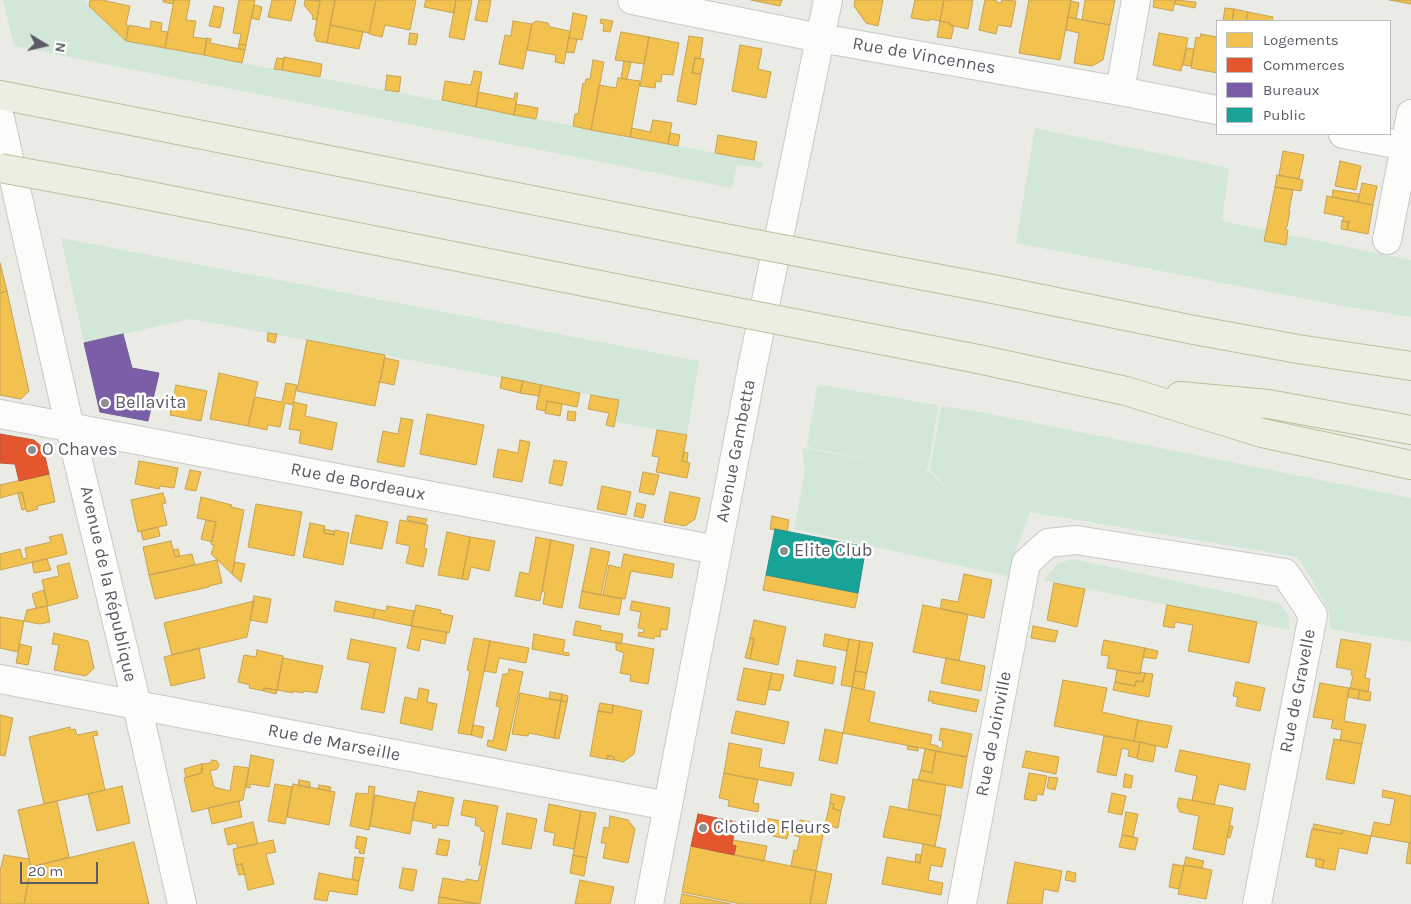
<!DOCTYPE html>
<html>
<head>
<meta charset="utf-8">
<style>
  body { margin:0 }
  #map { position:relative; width:1411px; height:904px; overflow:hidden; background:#eaebe5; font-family:Karla,sans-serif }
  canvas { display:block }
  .legend { position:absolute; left:1216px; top:20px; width:175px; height:115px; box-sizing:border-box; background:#fff; border:1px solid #bdbec1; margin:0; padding:6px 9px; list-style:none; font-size:15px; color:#5b5c63 }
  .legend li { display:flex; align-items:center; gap:10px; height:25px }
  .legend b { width:25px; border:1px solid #bdbec1 }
  .north { position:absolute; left:20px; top:20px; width:50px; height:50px; -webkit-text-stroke:4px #fff; paint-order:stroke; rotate:99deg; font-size:14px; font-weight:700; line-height:20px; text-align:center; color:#5b5c63 }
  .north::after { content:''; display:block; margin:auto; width:18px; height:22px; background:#5b5c63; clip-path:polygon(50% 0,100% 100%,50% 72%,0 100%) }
  .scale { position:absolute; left:20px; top:862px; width:78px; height:22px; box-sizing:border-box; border:2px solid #5b5c63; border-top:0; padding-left:6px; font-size:15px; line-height:18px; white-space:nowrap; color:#5b5c63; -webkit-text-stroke:4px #fff; paint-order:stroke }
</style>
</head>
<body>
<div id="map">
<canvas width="1411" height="904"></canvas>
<ul class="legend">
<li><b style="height:14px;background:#f2c14e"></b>Logements</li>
<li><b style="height:14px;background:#e4572e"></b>Commerces</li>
<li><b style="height:14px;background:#7b5ea7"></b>Bureaux</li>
<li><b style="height:14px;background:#17a398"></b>Public</li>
</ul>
<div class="north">N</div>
<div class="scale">20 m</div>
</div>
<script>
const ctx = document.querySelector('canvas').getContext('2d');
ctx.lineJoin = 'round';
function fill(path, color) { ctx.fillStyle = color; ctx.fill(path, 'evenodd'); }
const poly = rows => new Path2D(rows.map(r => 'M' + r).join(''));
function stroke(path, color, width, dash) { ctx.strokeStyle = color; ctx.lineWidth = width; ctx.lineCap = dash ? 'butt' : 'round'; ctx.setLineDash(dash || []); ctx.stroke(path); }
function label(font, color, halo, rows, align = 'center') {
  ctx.font = font + ' Karla,sans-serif'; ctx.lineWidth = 5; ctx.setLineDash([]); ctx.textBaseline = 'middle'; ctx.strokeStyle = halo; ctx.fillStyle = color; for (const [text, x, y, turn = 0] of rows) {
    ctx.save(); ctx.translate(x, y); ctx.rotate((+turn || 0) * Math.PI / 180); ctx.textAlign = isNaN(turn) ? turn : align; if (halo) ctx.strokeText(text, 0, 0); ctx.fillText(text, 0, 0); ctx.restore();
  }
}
fill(poly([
  [3,0,83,0,126,41,763,162,762,168,737,165,732,188,14,46],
  [1035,128,1229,168,1222,221,1411,260,1411,317,1332,304,1016,243],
  [61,238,699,361,687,435,615,422,619,400,268,333,190,319,84,343],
  [822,385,936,405,938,409,928,467,925,470,929,471,961,504,930,470,941,406,969,410,1411,498,1411,642,1330,629,1329,611,1309,575,1297,557,1030,512,1016,550,1011,577,794,529,805,472,802,448,889,463,810,448,807,444,817,388],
  [1073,559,1279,603,1289,616,1289,630,1044,580,1058,563]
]), '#d3e7d8');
const homes = poly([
  [90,0,106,0,106,1,130,6,126,25,128,26,126,41,89,6,90,0],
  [163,0,174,0,173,4,163,2,163,0],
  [174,0,190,0,186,20,196,21,193,37,207,39,204,55,165,48,174,0],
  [239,0,255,0,246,45,239,44,241,34,233,33,239,0],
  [272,0,296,0,291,21,268,17,272,0],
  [305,0,320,1,317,20,312,19,313,16,304,5,305,0],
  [314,0,335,0,327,43,316,41,316,37,314,36,320,1,314,0],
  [335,0,376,0,369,33,330,25,335,0],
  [376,0,416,0,410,30,385,25,382,37,369,34,376,0],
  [426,0,456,0,454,13,424,7,426,0],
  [456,0,472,0,464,40,449,37,456,0],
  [479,0,491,0,487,22,475,20,479,0],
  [751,0,782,0,780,6,751,0],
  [855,0,883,0,878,26,866,23,854,6,855,0],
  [915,0,944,0,940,21,930,19,929,21,911,18,915,0],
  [944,0,973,0,968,29,950,25,950,23,940,21,944,0],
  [985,0,996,0,996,2,1001,3,1002,0,1016,1,1011,27,998,25,996,34,979,30,985,0],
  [1029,0,1071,0,1060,60,1019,53,1029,0],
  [1085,0,1115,0,1110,25,1082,20,1085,0],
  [1154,0,1175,0,1173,11,1153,7,1154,0],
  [1175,0,1196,2,1195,8,1175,4,1175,0],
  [1390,0,1411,0,1411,4,1390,0],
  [1071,1,1079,3,1076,19,1068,17,1071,1],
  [254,5,262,7,259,20,251,18,254,5],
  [214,6,224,8,220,28,209,26,214,6],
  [1225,8,1234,9,1232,21,1223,21,1225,8],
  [1234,9,1248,12,1246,21,1232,21,1234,9],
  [1248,12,1273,17,1272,21,1246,21,1248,12],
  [573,13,587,16,582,40,569,38,573,13],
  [1068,17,1110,25,1103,60,1092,66,1074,63,1079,33,1066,30,1068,17],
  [601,19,613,21,610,32,603,31,604,24,600,23,601,19],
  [151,21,162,23,161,31,168,32,165,48,126,41,129,25,150,29,151,21],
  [513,21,532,24,523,69,499,64,505,35,511,36,513,21],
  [536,21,548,23,550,27,570,31,564,64,555,62,556,55,527,50,532,24,536,21],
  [940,21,950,23,950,25,954,26,951,39,937,37,940,21],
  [330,25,363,32,359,49,327,43,330,25],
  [621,32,649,37,644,64,615,60,621,32],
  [410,33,418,34,416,45,408,44,410,33],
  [1159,33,1188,38,1181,71,1153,65,1159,33],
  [1201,34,1216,37,1217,34,1217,73,1191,68,1196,37,1200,38,1201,34],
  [689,36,703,38,700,59,695,58,692,73,701,74,696,105,677,101,689,36],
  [649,37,679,43,673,75,662,74,661,82,656,81,655,88,640,86,649,37],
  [207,38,211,39,210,43,245,50,242,63,204,55,207,38],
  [569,38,577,39,574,53,566,52,569,38],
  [239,44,246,45,245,50,238,48,239,44],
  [740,45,762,49,758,69,771,72,766,98,732,91,740,45],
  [1187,48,1194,49,1191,66,1183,65,1187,48],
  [284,57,322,64,320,77,282,70,284,57],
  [277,58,284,59,282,70,274,69,277,58],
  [695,58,704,59,701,74,692,73,695,58],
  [593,60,604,62,591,130,573,126,575,114,578,114,583,83,585,84,586,79,590,79,593,60],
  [624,61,631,62,627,79,621,78,624,61],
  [474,71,482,72,476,107,442,100,445,81,471,85,474,71],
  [387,75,401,77,399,92,385,90,387,75],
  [618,78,640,81,630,137,591,130,599,85,616,88,618,78],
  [478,92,514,99,515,93,518,93,514,115,476,107,478,92],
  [516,104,538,108,536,119,514,115,516,104],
  [653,120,672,123,668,144,630,137,632,128,650,132,653,120],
  [670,133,680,135,678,146,668,144,670,133],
  [718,135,757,142,754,160,715,153,718,135],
  [1283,151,1304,155,1299,179,1279,175,1283,151],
  [1340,161,1361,166,1356,190,1335,186,1340,161],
  [1277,175,1303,180,1301,191,1275,187,1277,175],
  [1362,183,1377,186,1373,205,1358,202,1362,183],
  [1275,187,1293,190,1289,211,1290,211,1287,227,1286,227,1285,230,1288,230,1286,245,1264,241,1275,187],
  [1333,190,1359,194,1358,202,1332,197,1333,190],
  [1327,196,1373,205,1368,234,1347,230,1349,222,1342,221,1344,217,1324,213,1327,196],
  [1342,221,1349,222,1347,230,1341,229,1342,221],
  [0,263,7,291,0,293,0,263],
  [7,291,29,391,21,399,0,395,0,293,7,291],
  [268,333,277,334,275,343,267,341,268,333],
  [307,340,385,355,375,406,297,391,307,340],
  [385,358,399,361,394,385,380,382,385,358],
  [219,373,258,382,248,426,210,419,219,373],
  [502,377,523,381,520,393,500,388,502,377],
  [523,381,541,385,539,396,520,393,523,381],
  [286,383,297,385,293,405,285,403,280,427,268,425,267,430,248,426,255,397,282,402,286,383],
  [176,385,207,391,201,421,170,415,176,385],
  [541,385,580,393,577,407,547,401,545,411,536,409,541,385],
  [591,395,619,400,614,427,606,425,609,413,588,409,591,395],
  [547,401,562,404,560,416,545,413,547,401],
  [294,402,307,405,305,416,337,423,332,450,299,443,301,431,289,429,294,402],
  [568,411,576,412,575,421,567,420,568,411],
  [427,414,484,425,476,465,420,454,427,414],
  [401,418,413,420,404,467,377,462,383,431,398,434,401,418],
  [657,430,687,435,682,461,690,463,687,478,656,472,659,457,652,456,657,430],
  [520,440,530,442,522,482,493,477,498,449,518,453,520,440],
  [684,452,688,453,687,462,682,461,684,452],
  [554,460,567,462,562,486,549,483,554,460],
  [139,461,178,468,174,488,160,486,159,489,135,484,139,461],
  [190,470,201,472,196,491,185,489,190,470],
  [643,472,659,475,654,495,639,492,643,472],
  [49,474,55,502,37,506,38,509,27,512,22,492,0,498,0,485,49,474],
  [602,486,631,492,626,515,597,509,602,486],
  [22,492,26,509,22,510,18,494,22,492],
  [670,492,700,498,695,519,685,526,664,522,670,492],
  [163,493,166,503,162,504,167,525,138,532,131,500,163,493],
  [201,497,232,505,231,507,244,510,232,574,211,554,214,545,211,544,216,522,197,518,201,497],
  [637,503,646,505,643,518,634,516,637,503],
  [256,504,302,512,294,556,248,547,256,504],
  [356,515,388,522,382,549,350,543,356,515],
  [408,516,427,519,425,524,407,520,408,516],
  [772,516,789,520,787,532,770,529,772,516],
  [206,520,216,522,212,542,201,539,206,520],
  [400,520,428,525,424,548,427,549,423,567,406,563,410,546,396,543,400,520],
  [310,523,325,526,324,533,334,535,335,530,349,533,343,565,303,557,310,523],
  [158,527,160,536,143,540,141,531,158,527],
  [324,529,334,531,334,535,324,533,324,529],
  [447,532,470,537,462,579,438,575,447,532],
  [62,534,67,554,0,570,0,554,20,549,23,559,27,558,25,548,51,542,49,537,62,534],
  [470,537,495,541,489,571,471,567,468,580,462,579,470,537],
  [536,537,551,540,540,601,515,596,520,572,529,574,536,537],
  [551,540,574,545,562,608,543,604,545,592,542,591,551,540],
  [171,541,175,557,192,554,195,565,149,575,143,547,171,541],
  [591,548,610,552,601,595,582,591,591,548],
  [178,549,180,556,175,557,173,550,178,549],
  [624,554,674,564,672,578,631,571,625,599,603,595,609,565,621,568,624,554],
  [47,559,51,570,34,573,32,562,47,559],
  [217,560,222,583,209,586,209,587,155,599,149,575,217,560],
  [235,562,245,564,241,582,232,574,235,562],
  [69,563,78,598,48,606,42,580,59,576,57,566,69,563],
  [964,574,992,580,984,618,940,609,942,599,958,602,964,574],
  [766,575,858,593,855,608,763,590,766,575],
  [1054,583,1085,589,1077,627,1047,620,1054,583],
  [44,590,48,606,36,608,32,594,44,590],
  [582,591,622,599,619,615,579,608,582,591],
  [254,596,271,599,267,623,250,620,254,596],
  [254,601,247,637,172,655,164,623,254,601],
  [336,601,375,609,373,618,334,611,336,601],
  [632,601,670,608,667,630,661,629,660,637,655,636,654,639,638,636,639,632,643,633,644,629,638,628,641,612,630,610,632,601],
  [416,605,441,610,440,613,453,616,449,633,411,626,416,605],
  [923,605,968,614,959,661,913,652,923,605],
  [1167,605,1257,622,1249,663,1188,651,1193,625,1175,622,1174,628,1163,626,1167,605],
  [47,606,50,622,40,624,24,621,27,610,47,606],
  [387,606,414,611,411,626,373,618,375,609,386,611,387,606],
  [0,617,24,621,18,652,0,648,0,617],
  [754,620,786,627,778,665,750,659,754,639,750,638,754,620],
  [576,621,601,626,600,630,623,634,621,644,573,635,576,621],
  [412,626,447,632,445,644,421,639,419,651,407,648,412,626],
  [1033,626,1058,631,1055,642,1031,638,1033,626],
  [54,633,88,641,94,668,86,676,54,670,59,645,52,644,54,633],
  [534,634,565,640,563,652,569,653,569,656,532,649,534,634],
  [825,634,849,639,847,651,823,646,825,634],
  [474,638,490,641,471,735,458,733,470,671,467,670,474,638],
  [750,638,754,639,750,659,745,658,750,638],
  [351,639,396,648,384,713,361,709,370,663,347,659,351,639],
  [849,639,860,641,852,687,841,685,849,639],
  [1341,639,1371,644,1365,678,1370,679,1368,692,1350,688,1353,676,1351,675,1352,670,1336,667,1341,639],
  [1104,640,1145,648,1140,674,1107,668,1109,656,1101,655,1104,640],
  [490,641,529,648,526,663,499,658,496,673,484,671,490,641],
  [860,641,873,643,867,673,855,671,860,641],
  [616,642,654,649,648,684,630,681,631,675,620,673,624,653,616,650,616,642],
  [20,644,32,647,28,665,16,663,20,644],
  [199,648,205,678,171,686,164,657,199,648],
  [1145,648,1158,651,1156,659,1143,657,1145,648],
  [257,650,283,656,277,690,264,688,264,691,249,688,250,685,238,682,244,655,256,657,257,650],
  [283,658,323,666,317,693,304,691,303,693,293,691,293,693,277,690,283,658],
  [946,658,985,666,981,691,941,683,946,658],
  [797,660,836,667,833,684,794,676,797,660],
  [744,668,772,673,765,705,737,700,744,668],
  [509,669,523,672,506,751,487,746,488,740,493,741,500,707,496,706,503,674,508,674,509,669],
  [1117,670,1140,674,1140,672,1145,673,1143,682,1136,681,1135,686,1115,682,1117,670],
  [855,671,867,673,864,690,852,687,855,671],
  [772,673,784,675,780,691,768,689,772,673],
  [1145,673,1153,674,1149,697,1113,690,1115,682,1135,686,1136,681,1143,682,1145,673],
  [1063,680,1107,688,1102,712,1138,720,1134,741,1054,726,1063,680],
  [1236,682,1265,688,1260,711,1236,706,1238,697,1233,696,1236,682],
  [1320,683,1349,688,1344,721,1366,725,1362,744,1340,740,1342,730,1331,728,1333,720,1313,717,1320,683],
  [852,687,875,692,869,722,932,735,930,744,938,746,938,748,942,748,943,741,939,740,941,728,972,734,967,757,843,733,852,687],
  [264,688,277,690,276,694,264,691,264,688],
  [419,688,429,690,427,702,437,704,432,730,400,723,405,697,417,700,419,688],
  [1349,688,1360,690,1358,699,1348,697,1349,688],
  [1360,690,1371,692,1370,701,1358,699,1360,690],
  [930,691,979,700,976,712,932,703,933,701,928,701,930,691],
  [550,692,562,694,561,701,549,699,550,692],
  [520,693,561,701,554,738,529,733,528,736,512,734,520,693],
  [562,694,568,696,567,702,561,701,562,694],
  [561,701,567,702,559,739,554,738,561,701],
  [600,703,613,705,612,713,598,711,600,703],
  [613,705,642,711,634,754,623,762,615,760,614,759,614,757,608,755,608,758,606,759,590,756,598,711,612,713,613,705],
  [736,711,789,722,784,744,731,733,736,711],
  [0,715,13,718,5,756,0,755,0,715],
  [1138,720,1172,726,1167,748,1134,741,1138,720],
  [473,725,484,727,482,738,471,735,473,725],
  [70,727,70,730,75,729,77,735,97,731,98,735,93,736,105,790,44,804,29,737,70,727],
  [825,729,843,733,837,764,819,760,825,729],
  [1104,736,1140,742,1137,758,1128,756,1129,750,1122,748,1116,776,1097,772,1104,736],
  [1334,739,1362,744,1354,784,1326,779,1334,739],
  [1140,742,1156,746,1153,762,1137,759,1140,742],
  [729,743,762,749,759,767,794,773,791,786,724,773,729,743],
  [908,746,918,748,918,751,907,749,908,746],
  [925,749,936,751,932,773,921,770,925,749],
  [1180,750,1250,764,1245,790,1219,784,1214,805,1192,800,1197,776,1175,771,1180,750],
  [936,751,967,757,962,788,918,780,921,770,932,773,936,751],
  [1026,751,1059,757,1056,774,1022,767,1026,751],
  [251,755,274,760,269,787,250,784,250,788,246,787,251,755],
  [608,755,614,757,614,759,615,760,606,759,608,758,608,755],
  [212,760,217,761,219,765,217,769,210,771,214,787,230,791,234,766,249,768,243,800,192,812,184,778,202,773,201,769,203,769,201,764,210,763,212,760],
  [201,764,203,769,201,769,202,773,186,777,184,769,201,764],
  [724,773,758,780,753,803,759,804,758,812,728,806,729,800,719,798,724,773],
  [1029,773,1047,776,1043,795,1037,794,1036,801,1024,799,1029,773],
  [1125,774,1133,776,1131,788,1123,787,1125,774],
  [1049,777,1058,778,1055,790,1047,788,1049,777],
  [913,779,946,785,941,816,908,810,913,779],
  [299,780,310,782,310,788,298,786,299,780],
  [275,784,292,787,285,824,268,821,275,784],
  [293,784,335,792,329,825,287,817,293,784],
  [319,785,331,787,330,791,318,789,319,785],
  [122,786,130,823,97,831,88,794,122,786],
  [369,786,375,787,369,830,350,826,356,793,368,794,369,786],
  [1383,790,1411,796,1411,843,1371,836,1374,822,1390,825,1395,799,1382,797,1383,790],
  [418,791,454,798,448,826,437,825,436,828,432,828,433,824,412,820,418,791],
  [1112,793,1126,796,1122,815,1108,812,1112,793],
  [831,794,845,797,841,811,833,809,834,804,830,803,831,794],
  [375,795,415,803,410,834,370,826,375,795],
  [1179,798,1233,808,1224,855,1193,849,1199,816,1180,812,1177,806,1179,798],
  [464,800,498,806,480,904,439,897,443,878,465,882,466,879,478,881,482,865,479,865,485,832,481,831,481,827,475,825,476,818,461,815,464,800],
  [57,801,69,857,31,867,18,810,57,801],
  [239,801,242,817,212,824,208,808,239,801],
  [830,803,834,804,833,809,841,811,838,828,825,825,830,803],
  [549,804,581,811,574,849,553,845,555,833,544,831,549,804],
  [890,806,941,816,935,846,883,837,890,806],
  [581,811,596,813,587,858,573,855,581,811],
  [1126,812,1138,814,1133,837,1122,835,1126,812],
  [507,813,537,819,531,849,502,844,507,813],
  [610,816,628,820,635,829,628,863,603,858,606,843,601,843,604,827,609,828,610,816],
  [765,818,799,824,800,820,825,825,816,871,791,866,794,850,797,851,800,837,788,834,787,839,773,836,774,832,763,830,765,818],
  [253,822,258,844,238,848,236,843,228,845,224,829,253,822],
  [1314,824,1343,830,1342,834,1313,829,1314,824],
  [1230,826,1233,826,1230,838,1227,837,1230,826],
  [1312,829,1342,834,1343,830,1371,836,1367,854,1339,848,1335,870,1322,868,1324,860,1306,857,1312,829],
  [1122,835,1138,838,1135,850,1119,847,1122,835],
  [357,836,367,838,364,854,359,853,360,849,355,848,357,836],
  [439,839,450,841,447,856,436,854,439,839],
  [273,840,276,852,266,854,274,884,248,890,242,864,236,865,233,849,273,840],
  [733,840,767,846,764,861,734,855,736,846,732,845,733,840],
  [134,842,149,904,24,904,31,867,134,842],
  [1409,843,1411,843,1411,864,1406,863,1409,843],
  [923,844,946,849,942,867,931,865,928,880,943,883,941,895,882,884,887,857,920,863,923,844],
  [691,846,816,871,810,904,741,904,682,892,691,846],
  [916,854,921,855,920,863,915,862,916,854],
  [4,855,29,859,31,867,24,904,0,904,0,871,4,855],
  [573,855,587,858,584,876,570,873,573,855],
  [355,857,364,858,359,881,352,879,355,857],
  [1186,857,1204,861,1202,868,1184,865,1186,857],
  [1316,859,1324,860,1322,868,1315,866,1316,859],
  [1015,862,1062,871,1058,892,1044,889,1042,904,1007,904,1015,862],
  [242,864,244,874,239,875,236,865,242,864],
  [1173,864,1184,866,1179,889,1169,887,1173,864],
  [1184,865,1212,870,1206,899,1178,894,1184,865],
  [403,868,417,870,413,891,399,888,403,868],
  [816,871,832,874,826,904,810,904,816,871],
  [1067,871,1076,873,1075,882,1065,880,1067,871],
  [319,873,359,881,357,895,329,891,327,901,314,899,319,873],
  [580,880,614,887,610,904,575,904,580,880],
  [682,894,731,904,680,904,682,894],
  [439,897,477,904,438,904,439,897]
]);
fill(homes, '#f2c14e');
stroke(homes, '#c5a354', 1);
const shops = poly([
  [0,434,34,440,43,448,49,474,19,481,15,464,0,463,0,434],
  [698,814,736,822,732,845,736,846,734,855,691,846,698,814]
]);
fill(shops, '#e4572e');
stroke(shops, '#bb583e', 1);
const offices = poly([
  [123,334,132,368,159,373,148,421,100,412,84,343,123,334]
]);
fill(offices, '#7b5ea7');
stroke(offices, '#715d93', 1);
const public = poly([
  [775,529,866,547,858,593,766,575,775,529]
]);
fill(public, '#17a398');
stroke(public, '#2b8e88', 1);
const street = poly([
  [632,0,820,38,1120,91,1217,110],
  [1120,91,1136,0],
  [1343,134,1411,147],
  [1387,240,1411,114],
  [0,414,717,550],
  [0,679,668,806],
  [962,904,1026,563,1048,543,1076,540,1285,573,1313,615,1257,904]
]);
const secondary = poly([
  [0,118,70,428,137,705,182,904],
  [649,904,751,373,828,0]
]);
const highway = poly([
  [0,95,719,237],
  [115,189,706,306],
  [993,289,1194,330,1298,349,1411,366],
  [978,359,1126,391,1262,433,1411,465],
  [1180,396,1268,404,1411,430]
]);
stroke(street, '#c8c9c7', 30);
stroke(secondary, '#c8c9c8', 30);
stroke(highway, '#bcc096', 30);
stroke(street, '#fcfcfb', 28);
stroke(secondary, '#fcfcfb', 28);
stroke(highway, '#edeee2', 28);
const highwayBridge = poly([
  [0,168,115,189],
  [719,237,993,289],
  [706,306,978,359]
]);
stroke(highwayBridge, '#bcc096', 30, []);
stroke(highwayBridge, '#edeee2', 28);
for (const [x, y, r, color] of [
  [105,403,5,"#8d8e90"],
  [32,450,5,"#8d8e90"],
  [784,551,5,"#8d8e90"],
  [703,828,5,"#8d8e90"]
]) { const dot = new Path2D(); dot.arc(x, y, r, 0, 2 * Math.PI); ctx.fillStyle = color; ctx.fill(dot); stroke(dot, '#fff', 2); }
label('18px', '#5b5c63', '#fff', [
  ["Rue de Vincennes",924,56,10],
  ["Avenue Gambetta",736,451,-79],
  ["Rue de Bordeaux",358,482,11],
  ["Avenue de la République",108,584,77],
  ["Rue de Gravelle",1298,691,-79],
  ["Rue de Joinville",994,734,-79],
  ["Rue de Marseille",334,743,11]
]);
label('18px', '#5b5c63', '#fff', [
  ["Bellavita",115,403],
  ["O Chaves",42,450],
  ["Elite Club",794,551],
  ["Clotilde Fleurs",713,828]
], 'left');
</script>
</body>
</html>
